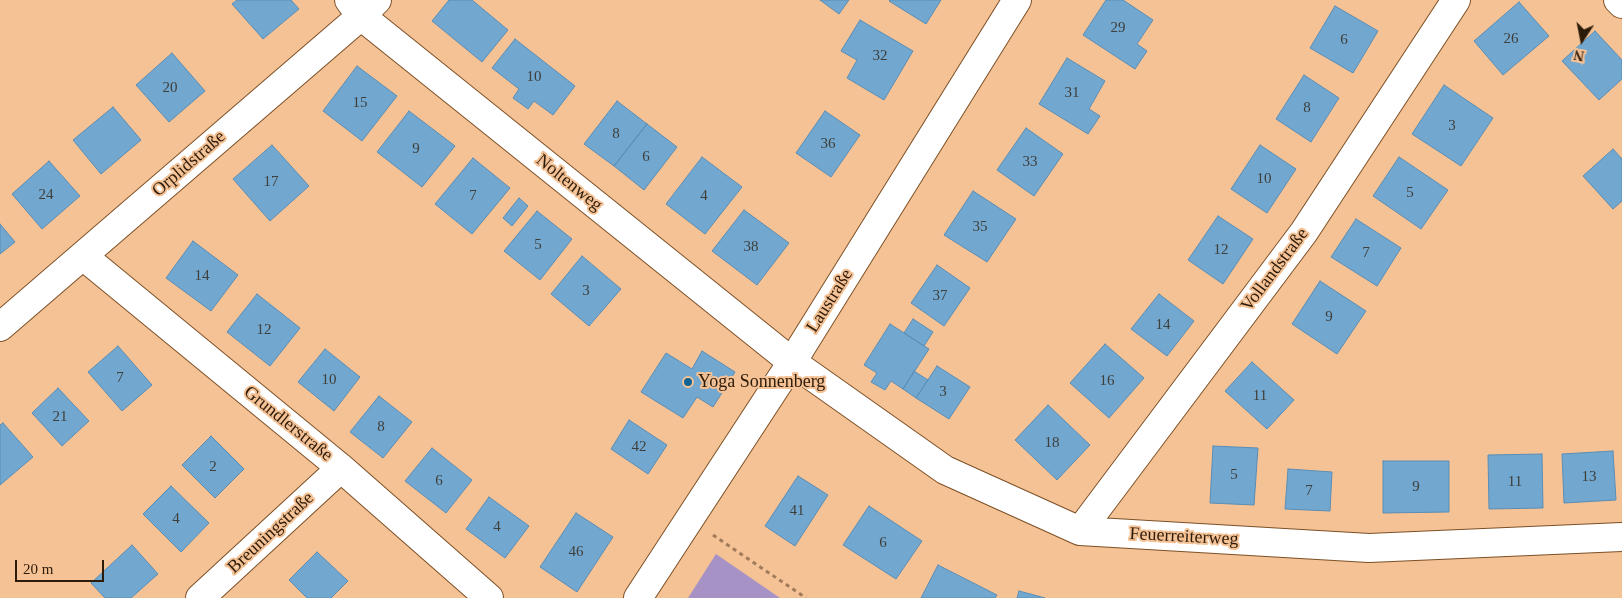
<!DOCTYPE html>
<html>
<head>
<meta charset="utf-8">
<style>
  body { margin:0 }
  #map { position:relative; width:1622px; height:598px; overflow:hidden; background:#f5c296; font-family:Georgia,serif }
  canvas { display:block }
  .north { position:absolute; left:1557px; top:15px; width:50px; height:50px; -webkit-text-stroke:4px #f5c296; paint-order:stroke; rotate:191deg; font-size:14px; font-weight:700; line-height:20px; text-align:center; color:#2d1b09 }
  .north::after { content:''; display:block; margin:auto; width:18px; height:22px; background:#2d1b09; clip-path:polygon(50% 0,100% 100%,50% 72%,0 100%) }
  .scale { position:absolute; left:15px; top:560px; width:89px; height:22px; box-sizing:border-box; border:2px solid #2d1b09; border-top:0; padding-left:6px; font-size:15px; line-height:18px; white-space:nowrap; color:#2d1b09; -webkit-text-stroke:4px #f5c296; paint-order:stroke }
</style>
</head>
<body>
<div id="map">
<canvas width="1622" height="598"></canvas>
<div class="north">N</div>
<div class="scale">20 m</div>
</div>
<script>
const ctx = document.querySelector('canvas').getContext('2d');
ctx.lineJoin = 'round';
function fill(path, color) { ctx.fillStyle = color; ctx.fill(path, 'evenodd'); }
const poly = rows => new Path2D(rows.map(r => 'M' + r).join(''));
function stroke(path, color, width, dash) { ctx.strokeStyle = color; ctx.lineWidth = width; ctx.lineCap = dash ? 'butt' : 'round'; ctx.setLineDash(dash || []); ctx.stroke(path); }
function label(font, color, halo, rows, align = 'center') {
  ctx.font = font + ' Georgia,serif'; ctx.lineWidth = 4; ctx.setLineDash([]); ctx.textBaseline = 'middle'; ctx.strokeStyle = halo; ctx.fillStyle = color; for (const [text, x, y, turn = 0] of rows) {
    ctx.save(); ctx.translate(x, y); ctx.rotate((+turn || 0) * Math.PI / 180); ctx.textAlign = isNaN(turn) ? turn : align; if (halo) ctx.strokeText(text, 0, 0); ctx.fillText(text, 0, 0); ctx.restore();
  }
}
fill(poly([
  [716,554,780,598,688,598]
]), '#a692c5');
const building = poly([
  [237,0,291,0,299,9,263,39,232,4,237,0],
  [449,0,472,0,508,30,482,62,432,21,449,0],
  [820,0,849,0,839,14,820,0],
  [890,0,941,0,926,24,889,1,890,0],
  [1106,0,1123,0,1153,20,1137,44,1147,51,1135,69,1083,35,1106,0],
  [1519,2,1549,36,1503,75,1474,41,1519,2],
  [1335,6,1378,31,1353,73,1310,48,1335,6],
  [860,20,913,51,884,100,847,78,857,60,841,51,860,20],
  [1595,31,1622,60,1622,79,1599,100,1562,61,1595,31],
  [515,39,575,86,553,115,534,101,528,109,513,98,519,89,492,68,515,39],
  [172,53,205,91,169,122,136,85,172,53],
  [1067,58,1105,81,1089,109,1100,116,1088,134,1039,104,1067,58],
  [357,66,397,96,362,141,323,111,357,66],
  [1304,75,1339,98,1311,142,1276,119,1304,75],
  [1444,85,1493,118,1461,166,1412,134,1444,85],
  [617,101,647,124,614,166,584,144,617,101],
  [113,107,141,140,101,174,73,140,113,107],
  [409,111,455,146,422,187,377,152,409,111],
  [825,111,860,135,831,177,796,153,825,111],
  [647,124,677,147,644,190,614,166,647,124],
  [1026,128,1063,154,1034,196,997,170,1026,128],
  [272,145,309,186,270,221,233,179,272,145],
  [1260,145,1296,169,1267,213,1231,189,1260,145],
  [1613,149,1622,159,1622,201,1613,209,1583,176,1613,149],
  [702,157,742,187,705,234,666,204,702,157],
  [1399,157,1448,190,1421,229,1373,196,1399,157],
  [473,158,510,188,472,234,435,204,473,158],
  [49,161,80,196,42,229,12,194,49,161],
  [973,191,1016,219,987,262,944,235,973,191],
  [519,198,528,206,512,226,503,218,519,198],
  [744,210,789,243,757,285,712,251,744,210],
  [537,211,572,239,540,280,504,251,537,211],
  [1218,216,1253,239,1223,284,1188,260,1218,216],
  [1356,219,1401,248,1377,286,1331,257,1356,219],
  [0,224,15,242,0,254,0,224],
  [193,241,238,275,211,311,166,278,193,241],
  [582,256,621,289,589,326,551,294,582,256],
  [937,265,970,288,944,326,911,303,937,265],
  [1320,281,1366,311,1337,354,1292,324,1320,281],
  [257,294,300,328,270,366,227,332,257,294],
  [1159,294,1194,321,1167,356,1131,329,1159,294],
  [913,319,933,332,924,346,904,333,913,319],
  [890,324,929,349,903,389,891,381,885,390,871,382,877,373,864,365,890,324],
  [1105,344,1144,378,1109,418,1070,383,1105,344],
  [118,346,152,385,122,411,88,372,118,346],
  [325,349,360,377,334,411,298,382,325,349],
  [702,351,735,372,713,407,697,397,683,418,641,392,666,353,692,369,702,351],
  [1252,362,1294,400,1267,429,1225,391,1252,362],
  [937,366,970,387,949,419,916,398,937,366],
  [914,371,928,380,916,398,903,389,914,371],
  [58,388,89,421,62,446,32,413,58,388],
  [379,396,412,422,383,458,350,432,379,396],
  [1048,405,1090,445,1057,480,1015,440,1048,405],
  [629,420,667,445,648,474,611,449,629,420],
  [3,423,33,457,0,485,0,425,3,423],
  [211,436,244,469,215,498,182,465,211,436],
  [1213,446,1258,448,1254,505,1210,503,1213,446],
  [432,448,472,480,446,513,405,481,432,448],
  [1613,451,1616,500,1564,503,1562,454,1613,451],
  [1542,454,1543,508,1489,509,1488,455,1542,454],
  [1383,461,1449,461,1449,512,1383,513,1383,461],
  [1288,469,1332,472,1330,511,1285,509,1288,469],
  [798,476,828,495,795,546,765,526,798,476],
  [171,486,209,523,181,552,143,514,171,486],
  [489,497,529,526,505,558,466,529,489,497],
  [869,506,922,541,896,579,843,545,869,506],
  [576,513,613,537,577,592,540,567,576,513],
  [132,545,158,574,131,598,105,598,91,583,132,545],
  [317,552,348,581,331,598,307,598,289,580,317,552],
  [938,565,997,595,995,598,921,598,938,565],
  [1019,591,1045,598,1017,598,1019,591]
]);
fill(building, '#72a7cf');
stroke(building, '#598db5', 1);
const minor = poly([
  [349,0,361,16,792,362,945,470,1080,531,1369,548,1622,537],
  [1618,0,1622,4],
  [83,256,341,468,489,598],
  [0,327,361,16,377,0],
  [1080,531,1304,232,1456,0],
  [200,598,341,468]
]);
const tertiary = poly([
  [638,598,792,362,1017,0]
]);
stroke(minor, '#7c5026', 30);
stroke(tertiary, '#7c5026', 30);
stroke(poly([
  [713,535,806,598]
]), '#a07b5a', 3, [4, 4]);
stroke(minor, '#fff', 28);
stroke(tertiary, '#fff', 28);
for (const [x, y, r, color] of [
  [688,382,5,"#116395"]
]) { const dot = new Path2D(); dot.arc(x, y, r, 0, 2 * Math.PI); ctx.fillStyle = color; ctx.fill(dot); stroke(dot, '#f5c296', 2); }
label('15px', '#3e3e3a', null, [
  ["29",1118,28],
  ["26",1511,39],
  ["6",1344,40],
  ["32",880,56],
  ["10",534,77],
  ["20",170,88],
  ["31",1072,93],
  ["15",360,103],
  ["8",1307,108],
  ["3",1452,126],
  ["8",616,134],
  ["36",828,144],
  ["9",416,149],
  ["6",646,157],
  ["33",1030,162],
  ["10",1264,179],
  ["17",271,182],
  ["5",1410,193],
  ["24",46,195],
  ["7",473,196],
  ["4",704,196],
  ["35",980,227],
  ["5",538,245],
  ["38",751,247],
  ["12",1221,250],
  ["7",1366,253],
  ["14",202,276],
  ["3",586,291],
  ["37",940,296],
  ["9",1329,317],
  ["14",1163,325],
  ["12",264,330],
  ["7",120,378],
  ["10",329,380],
  ["16",1107,381],
  ["3",943,392],
  ["11",1260,396],
  ["21",60,417],
  ["8",381,427],
  ["18",1052,443],
  ["42",639,447],
  ["2",213,467],
  ["5",1234,475],
  ["13",1589,477],
  ["6",439,481],
  ["11",1515,482],
  ["9",1416,487],
  ["7",1309,491],
  ["41",797,511],
  ["4",176,519],
  ["4",497,527],
  ["6",883,543],
  ["46",576,552]
]);
label('18px', '#2d1b09', '#f5c296', [
  ["Orplidstraße",189,164,-41],
  ["Noltenweg",569,183,39],
  ["Vollandstraße",1275,270,-53],
  ["Laustraße",830,301,-58],
  ["Grundlerstraße",288,424,39],
  ["Breuningstraße",271,533,-43],
  ["Feuerreiterweg",1184,537,3]
]);
label('18px', '#2d1b09', '#f5c296', [
  ["Yoga Sonnenberg",698,382]
], 'left');
</script>
</body>
</html>
